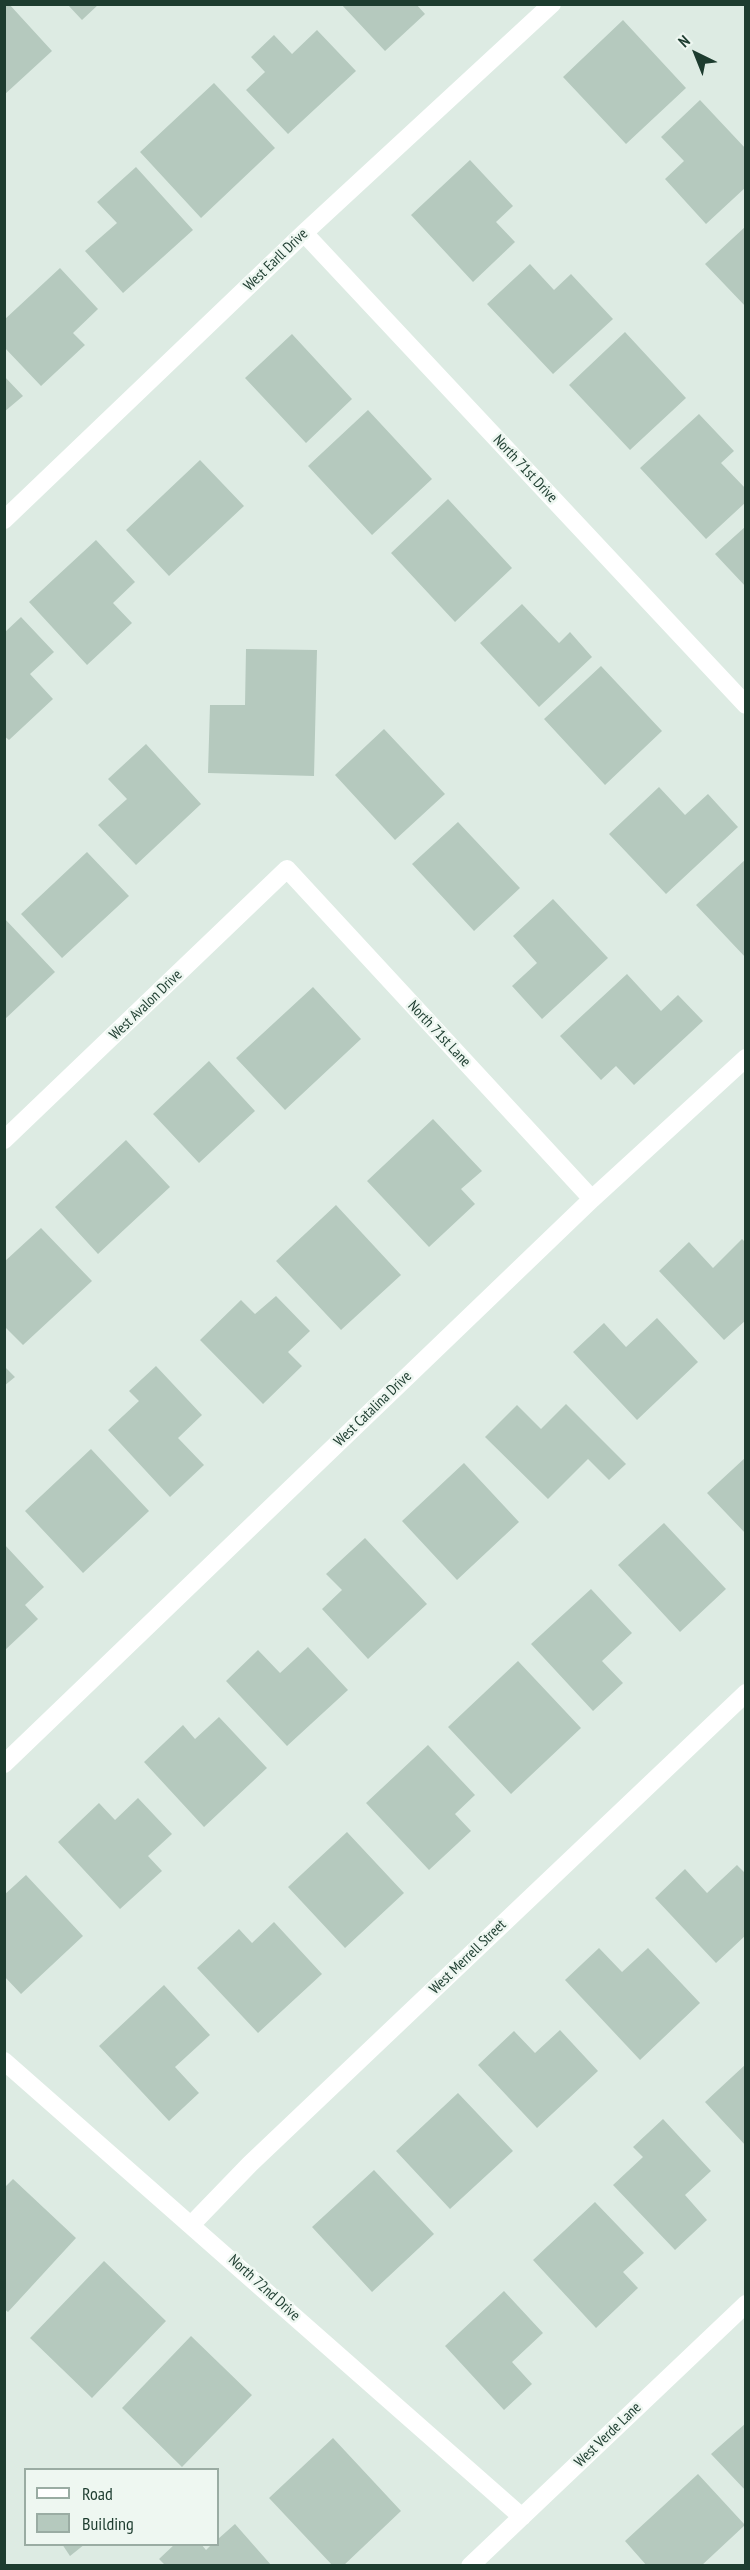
<!DOCTYPE html>
<html>
<head>
<meta charset="utf-8">
<style>
  body { margin:0 }
  #map { position:relative; width:750px; height:2570px; overflow:hidden; background:#ddebe3; font-family:"PT Sans Narrow",sans-serif }
  canvas { display:block }
  .frame { position:absolute; inset:0; border:6px solid #1d3c2f; pointer-events:none }
  .legend { position:absolute; left:24px; top:2468px; width:195px; height:78px; box-sizing:border-box; background:#eef7f1; border:2px solid #9aaca3; margin:0; padding:8px 10px; list-style:none; font-size:18px; color:#1d3c2f }
  .legend li { display:flex; align-items:center; gap:12px; height:30px }
  .legend b { width:30px; border:2px solid #9aaca3 }
  .north { position:absolute; left:666px; top:24px; width:60px; height:60px; -webkit-text-stroke:4px #eef7f1; paint-order:stroke; rotate:317deg; font-size:16px; font-weight:700; line-height:24px; text-align:center; color:#1d3c2f }
  .north::after { content:''; display:block; margin:auto; width:21px; height:27px; background:#1d3c2f; clip-path:polygon(50% 0,100% 100%,50% 72%,0 100%) }
</style>
</head>
<body>
<div id="map">
<canvas width="750" height="2570"></canvas>
<div class="frame"></div>
<ul class="legend">
<li><b style="height:8px;background:#fff"></b>Road</li>
<li><b style="height:16px;background:#b5c9be"></b>Building</li>
</ul>
<div class="north">N</div>
</div>
<script>
const ctx = document.querySelector('canvas').getContext('2d');
ctx.lineJoin = 'round';
function fill(path, color) { ctx.fillStyle = color; ctx.fill(path, 'evenodd'); }
const poly = rows => new Path2D(rows.map(r => 'M' + r).join(''));
function stroke(path, color, width, dash) { ctx.strokeStyle = color; ctx.lineWidth = width; ctx.lineCap = dash ? 'butt' : 'round'; ctx.setLineDash(dash || []); ctx.stroke(path); }
function label(font, color, halo, rows, align = 'center') {
  ctx.font = font + ' "PT Sans Narrow",sans-serif'; ctx.lineWidth = 5; ctx.setLineDash([]); ctx.textBaseline = 'middle'; ctx.strokeStyle = halo; ctx.fillStyle = color; for (const [text, x, y, turn = 0] of rows) {
    ctx.save(); ctx.translate(x, y); ctx.rotate((+turn || 0) * Math.PI / 180); ctx.textAlign = isNaN(turn) ? turn : align; if (halo) ctx.strokeText(text, 0, 0); ctx.fillText(text, 0, 0); ctx.restore();
  }
}
fill(poly([
  [4,4,9,4,52,51,4,95],
  [67,4,99,4,82,20],
  [341,4,416,4,425,14,385,51],
  [623,20,686,88,626,144,563,77],
  [317,30,356,71,288,134,246,90,265,72,251,57,274,35,292,54],
  [214,83,275,148,201,218,140,152],
  [700,100,746,149,746,187,706,224,665,179,684,161,661,137],
  [470,160,513,206,496,222,515,242,473,282,411,215],
  [136,167,193,230,123,293,85,251,117,223,97,202],
  [746,226,746,307,705,264],
  [530,264,554,290,571,274,613,319,553,374,487,304],
  [60,268,98,309,73,333,85,345,41,386,4,347,4,320],
  [625,332,686,398,630,450,569,385],
  [292,334,352,399,306,443,245,378],
  [4,376,23,396,4,412],
  [368,410,432,479,372,535,308,466],
  [699,414,734,451,721,463,746,489,746,502,706,539,640,468],
  [200,460,244,506,169,576,126,530],
  [448,499,512,568,455,622,391,553],
  [746,526,746,587,715,554],
  [96,540,135,582,113,603,132,623,87,665,29,602],
  [522,604,559,643,570,632,592,657,539,707,480,643],
  [21,617,54,652,30,674,53,699,9,740,4,736,4,633],
  [246,649,317,650,314,776,208,773,210,705,245,705],
  [601,666,662,731,605,785,544,719],
  [384,729,445,794,395,840,335,775],
  [146,744,201,804,136,865,98,825,127,799,108,779],
  [659,787,685,815,708,794,738,827,666,894,609,834],
  [458,822,520,888,474,931,412,864],
  [87,852,129,896,62,958,21,914],
  [746,859,746,958,696,905],
  [553,899,608,958,542,1019,512,986,537,963,513,936],
  [4,918,55,972,4,1020],
  [627,974,661,1011,678,995,703,1021,634,1085,616,1066,601,1080,560,1036],
  [313,987,361,1039,285,1110,236,1058],
  [209,1061,255,1111,199,1163,153,1114],
  [433,1119,482,1171,461,1189,475,1204,429,1247,367,1181],
  [126,1140,170,1187,98,1254,55,1207],
  [336,1205,401,1275,341,1330,276,1261],
  [41,1228,92,1281,23,1345,4,1326,4,1262],
  [742,1239,746,1243,746,1320,724,1340,659,1271,689,1242,713,1268],
  [276,1296,310,1331,288,1352,302,1366,263,1404,200,1340,241,1300,255,1314],
  [657,1318,698,1362,637,1420,573,1352,604,1323,626,1347],
  [4,1366,15,1377,4,1386],
  [156,1366,202,1415,178,1438,204,1465,170,1497,108,1430,139,1401,129,1391],
  [566,1404,626,1464,609,1480,588,1459,548,1499,485,1437,517,1405,541,1429],
  [91,1449,149,1511,83,1573,25,1511],
  [746,1457,746,1534,707,1493],
  [464,1463,519,1522,457,1580,402,1521],
  [664,1523,726,1589,680,1632,618,1565],
  [365,1538,427,1604,368,1659,322,1609,342,1590,326,1574],
  [4,1544,44,1587,25,1605,38,1619,4,1651],
  [591,1589,632,1633,602,1661,623,1683,593,1711,531,1644],
  [308,1647,348,1690,287,1746,226,1681,258,1650,280,1673],
  [518,1661,581,1728,511,1794,448,1727],
  [219,1717,267,1768,204,1827,144,1762,183,1725,195,1739],
  [428,1745,475,1795,455,1814,471,1831,429,1870,366,1803],
  [138,1798,172,1834,148,1856,162,1871,120,1909,58,1842,99,1803,115,1820],
  [347,1832,404,1893,345,1948,288,1887],
  [737,1865,746,1874,746,1935,716,1963,655,1898,685,1869,707,1893],
  [26,1875,83,1936,21,1994,4,1976,4,1895],
  [274,1922,322,1974,258,2033,197,1968,239,1929,252,1943],
  [599,1948,622,1972,648,1948,700,2003,640,2060,565,1980],
  [164,1985,210,2035,175,2067,199,2093,169,2121,99,2046],
  [560,2030,598,2071,537,2128,478,2065,514,2031,535,2053],
  [746,2064,746,2146,705,2102],
  [458,2093,513,2151,450,2209,396,2151],
  [663,2119,711,2171,685,2195,707,2220,675,2250,613,2185,643,2157,633,2147],
  [374,2170,434,2234,372,2292,312,2227],
  [13,2179,76,2238,8,2312,4,2309,4,2188],
  [595,2202,644,2253,623,2272,638,2288,596,2328,533,2260],
  [104,2261,166,2321,92,2398,30,2338],
  [504,2291,543,2333,512,2362,532,2384,504,2410,445,2346],
  [191,2336,252,2395,182,2467,122,2408],
  [746,2423,746,2491,711,2454],
  [333,2438,401,2511,343,2566,333,2566,269,2498],
  [698,2474,745,2525,701,2566,647,2566,625,2541],
  [235,2524,272,2566,166,2566,159,2559,175,2544,201,2544,206,2550,212,2544,218,2544,218,2539],
  [62,2544,85,2544,70,2556]
]), '#b5c9be');
stroke(poly([
  [304,233,746,705],
  [4,520,304,233,552,4],
  [4,1140,287,869,592,1199],
  [4,1764,592,1199,746,1058],
  [4,2061,522,2517],
  [192,2224,250,2164,746,1693],
  [470,2566,746,2304]
]), '#fff', 18);
label('15px', '#1d3c2f', '#eef7f1', [
  ["West Earll Drive",276,260,-44],
  ["North 71st Drive",525,469,47],
  ["West Avalon Drive",146,1005,-44],
  ["North 71st Lane",439,1034,47],
  ["West Catalina Drive",373,1409,-44],
  ["West Merrell Street",468,1957,-44],
  ["North 72nd Drive",264,2288,42],
  ["West Verde Lane",608,2435,-44]
]);
</script>
</body>
</html>
